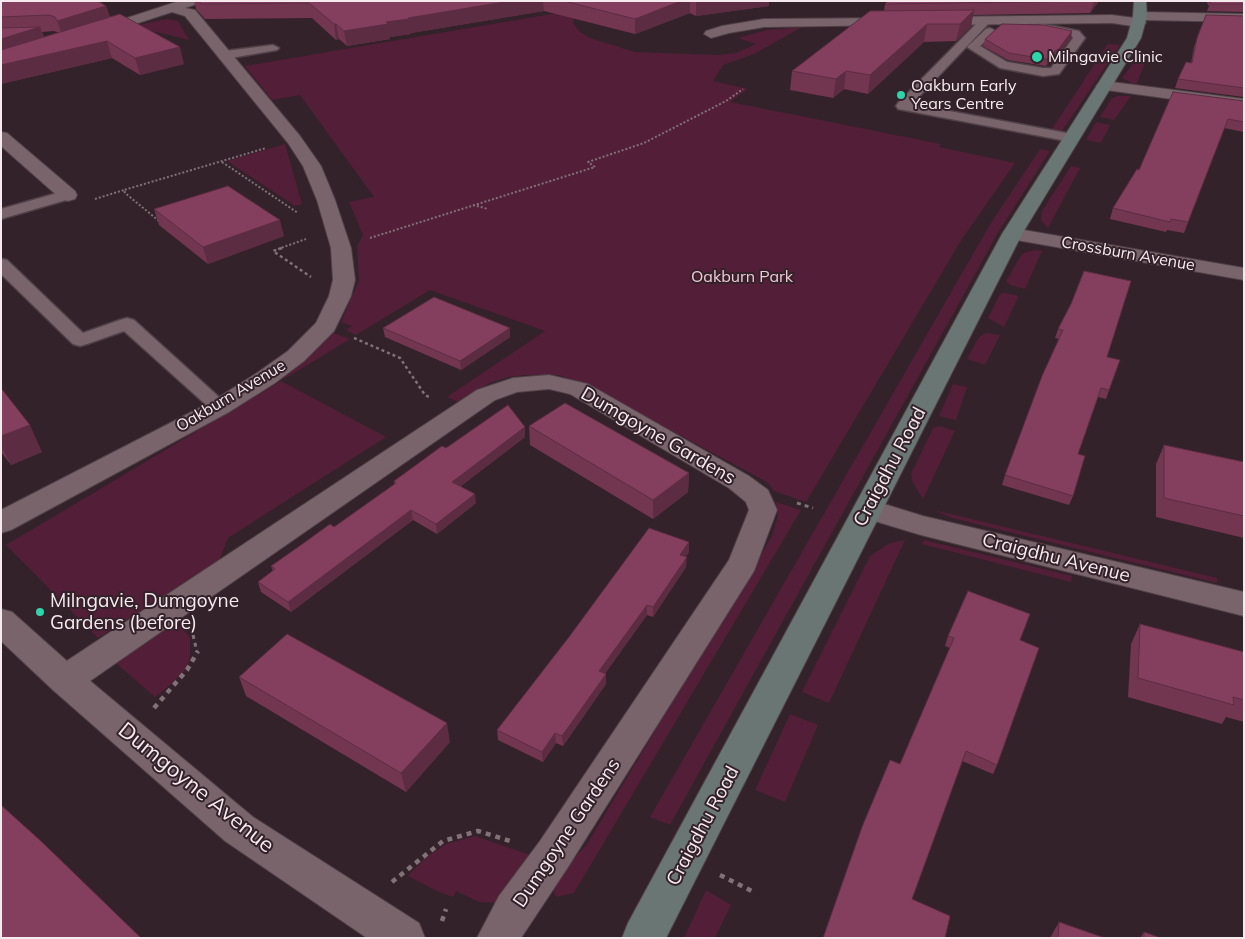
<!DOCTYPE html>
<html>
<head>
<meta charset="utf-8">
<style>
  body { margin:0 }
  #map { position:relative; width:1245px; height:939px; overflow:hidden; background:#332229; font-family:Mulish,sans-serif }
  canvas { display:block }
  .frame { position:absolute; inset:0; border:2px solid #f7eaef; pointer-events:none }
</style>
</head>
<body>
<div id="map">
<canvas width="1245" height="939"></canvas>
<div class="frame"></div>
</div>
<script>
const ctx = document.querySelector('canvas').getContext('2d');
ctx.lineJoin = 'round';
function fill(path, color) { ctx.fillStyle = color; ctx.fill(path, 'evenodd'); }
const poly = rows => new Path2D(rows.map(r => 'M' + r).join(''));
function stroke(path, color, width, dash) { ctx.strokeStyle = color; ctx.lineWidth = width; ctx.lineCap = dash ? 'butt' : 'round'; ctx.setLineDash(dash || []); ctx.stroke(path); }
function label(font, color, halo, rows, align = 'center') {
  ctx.font = font + ' Mulish,sans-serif'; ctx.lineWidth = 4; ctx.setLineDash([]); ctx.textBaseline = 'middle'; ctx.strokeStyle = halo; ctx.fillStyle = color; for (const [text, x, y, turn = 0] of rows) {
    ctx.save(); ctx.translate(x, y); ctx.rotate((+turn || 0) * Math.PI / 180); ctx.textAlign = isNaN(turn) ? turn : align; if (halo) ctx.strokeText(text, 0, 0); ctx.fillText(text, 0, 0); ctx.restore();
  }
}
fill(poly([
  [587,8,574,16,573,23,579,31,590,38,635,52,717,55,736,53,756,44,738,38,767,30,802,27,754,54,723,65,713,81,748,89,730,102,941,144,939,147,1015,163,962,239,806,502,774,491,767,482,588,386,559,375,527,375,508,377,490,383,458,402,447,397,545,331,430,290,356,335,346,330,352,326,341,322,359,281,357,246,363,235,349,202,374,197,300,95,272,100,245,66],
  [167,19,178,21,189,40,136,27,143,24],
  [1109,44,1120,45,1062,131,1050,132,1107,45],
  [1134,62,1145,63,1136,85,1122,78],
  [1117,96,1131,96,1114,120,1100,117,1111,99],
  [1096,122,1110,125,1101,143,1086,140],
  [285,144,302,204,295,206,227,161],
  [1040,149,1050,151,999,231,670,825,650,817,989,226],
  [1071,166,1080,168,1048,228,1041,220,1042,211],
  [1035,250,1042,251,1025,289,1010,285,1006,281,1020,257,1024,253],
  [1005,293,1019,296,1004,327,988,318,1000,294],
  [333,333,350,339,281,381,386,437,228,538,219,561,98,638,6,545,281,381,309,357],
  [986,333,1000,335,985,365,967,359,979,337],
  [953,384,967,387,956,420,939,416],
  [940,426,955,431,923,499,913,483,911,474,933,428],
  [776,502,801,510,574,893,556,897,553,889,561,873,587,844,772,536,778,515],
  [934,510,1217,578,1217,583,952,518],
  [905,540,829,703,802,692,870,556,890,543],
  [924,540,1072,576,1071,582,922,544],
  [171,622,183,629,190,638,190,657,187,668,171,684,155,697,117,664,127,653],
  [790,714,818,725,785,802,755,790],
  [475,836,530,855,497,903,479,902,456,891,453,897,439,892,408,876,424,859,446,844],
  [706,890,731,905,715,938,684,938]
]), '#531e38');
const service = poly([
  [986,17,990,18,991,20,990,22,912,104,1072,134,1077,135,1079,138,1077,141,1072,142,898,109,896,106,898,103,982,18,986,17],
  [1043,24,1079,31,1085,38,1059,74,1043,76,1000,68,967,47,986,29,990,28,996,31,980,46,1007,62,1043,68,1051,68,1073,38,1072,36,1056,34,1039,29,1037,27,1039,25,1043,24],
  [273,45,279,48,277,50,225,59,219,55,225,51,273,45],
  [68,190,73,192,76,195,73,198,1,219,1,209,68,190],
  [1,259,7,260,83,333,120,320,127,318,134,320,230,407,227,411,220,413,213,411,124,331,87,344,80,346,73,344,1,274,1,259]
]);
const minor = poly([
  [179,1,196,1,194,5,185,8,195,10,300,136,321,166,335,200,351,248,355,280,351,296,334,331,304,361,275,383,229,412,11,530,1,533,1,510,211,402,257,373,288,351,316,323,329,296,333,280,331,248,317,200,303,166,288,143,185,16,172,12,98,36,91,32,93,29,179,1],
  [1140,12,1244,14,1244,22,1143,20,1146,23,1139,27,1112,23,936,25,929,21,936,17,1112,15,1135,18,1133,16,1135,13,1140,12],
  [893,18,898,19,900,22,898,25,764,27,729,33,711,38,704,34,706,31,722,26,764,19,893,18],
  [1104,81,1244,99,1244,109,1099,89,1096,86,1099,83,1104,81],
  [1,132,7,133,75,191,77,195,75,199,68,201,61,199,1,146,1,132],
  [1012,228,1244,268,1244,280,1005,238,1002,234,1005,230,1012,228],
  [549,375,588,384,749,476,768,490,777,510,754,571,568,867,521,938,477,938,499,896,540,841,729,560,749,510,746,502,729,488,570,394,549,389,517,392,495,400,77,690,65,694,53,690,48,680,53,670,477,390,513,378,549,375],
  [868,499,923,516,1244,592,1244,616,921,535,858,516,854,509,858,502,868,499]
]);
const tertiary = poly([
  [1,609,12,612,77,670,253,817,419,923,425,938,367,938,225,841,53,690,1,641,1,609]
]);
const secondary = poly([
  [1134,1,1146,1,1147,16,1141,38,1022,234,666,938,622,938,628,923,1002,234,1127,38,1133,16,1134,1]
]);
stroke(service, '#504147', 3);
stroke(minor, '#504147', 2);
stroke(tertiary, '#504147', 2);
stroke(secondary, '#504147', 2);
stroke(poly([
  [222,162,298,213],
  [95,199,124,190],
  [473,205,488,209],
  [159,221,125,193,124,190,266,148],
  [370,238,595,167,588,162,644,143,726,101,743,89],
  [278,249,306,239]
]), '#817278', 2, [2, 2]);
stroke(poly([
  [282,248,273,251,311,277],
  [354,338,400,358,425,395,429,397]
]), '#817278', 2.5, [3, 3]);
stroke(poly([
  [797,503,813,508],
  [193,635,197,652]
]), '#817278', 3, [4, 4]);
stroke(poly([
  [154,708,187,670,198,651],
  [720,875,752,891],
  [392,882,443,841,478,831,513,842],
  [442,921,446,909]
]), '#817278', 4.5, [5, 5]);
fill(service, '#79646c');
fill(minor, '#79646c');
fill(tertiary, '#79646c');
fill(secondary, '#6a7674');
fill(poly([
  [1,1,106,6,110,17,184,64,140,75,112,58,1,84],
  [54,31,59,33,44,37,42,32],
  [194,1,769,1,769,6,696,16,690,13,635,34,544,11,411,33,411,34,390,37,390,39,347,46,339,39,336,40,312,18,205,19,196,9],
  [1099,1,1090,13,973,15,971,26,956,41,924,42,868,94,844,89,833,98,790,90,792,71,884,11,885,4],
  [1206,1,1244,1,1244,12,1207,11,1209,6],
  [1206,15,1244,16,1244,97,1175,88,1178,79,1191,63,1194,47],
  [1071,38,1056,57,1054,57,1046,66,1008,60,983,46,985,39],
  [1244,101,1244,132,1224,128,1184,233,1167,230,1166,232,1110,219,1113,208,1139,170],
  [154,209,284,236,208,264,159,225],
  [1071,304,1107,357,1120,360,1106,399,1098,397,1078,454,1073,496,1069,505,1002,485,1005,475,1059,339,1055,338,1058,329],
  [383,328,510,337,461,370,385,337],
  [1,388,42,452,11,465,1,452],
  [529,426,689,473,688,492,653,519,530,445],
  [525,437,461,486,476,503,437,534,413,520,291,612,261,592,258,582,273,571,271,566,334,527,394,485,394,481,446,448],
  [1164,445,1244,462,1244,538,1156,517,1156,464],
  [689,542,689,552,685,557,686,567,653,617,647,615,605,673,606,674,606,684,563,746,556,743,543,762,498,740,497,730],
  [1140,624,1244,652,1244,722,1226,717,1222,724,1128,697,1131,644],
  [948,636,1020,640,997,765,993,774,962,761,912,899,823,938,900,764,950,648,945,646],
  [239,677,450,742,406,792,246,696],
  [1059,922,1058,938,1050,938],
  [1144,932,1161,938,1140,938]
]), '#723651');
fill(poly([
  [510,1,543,1,544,11,411,33,411,34,390,37,390,39,347,46,344,31,408,18],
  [681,1,690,1,690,13,635,34,635,19],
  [696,1,769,1,769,6,696,16],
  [1094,1,1099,1,1090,13],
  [106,6,111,21,63,37,57,21],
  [974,10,971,26,956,41,960,24],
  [334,24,336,24,339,39,336,40],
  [927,24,924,42,868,94,870,75],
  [40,27,46,43,1,57,1,39],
  [1072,31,1071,38,1056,57,1058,50],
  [107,41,112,58,1,84,1,65],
  [180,47,184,64,140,75,135,58],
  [1056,50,1054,57,1046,66,1048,59],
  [846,71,844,89,833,98,836,79],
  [280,220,284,236,208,264,203,247],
  [510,328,510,337,461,370,460,361],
  [30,425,42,452,11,465,1,446,1,436],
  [525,427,525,437,454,491,452,482],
  [689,473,688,492,653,519,653,500],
  [475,494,476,503,437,534,436,524],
  [411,510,413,520,291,612,288,602],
  [689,542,689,552,680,565,680,555],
  [687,557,686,567,653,617,653,607],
  [647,605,647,615,600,681,599,671],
  [606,674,606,684,563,746,562,736],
  [447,723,450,742,406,792,401,773],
  [555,733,556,743,543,762,542,752]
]), '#5c2c42');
const building = poly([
  [1,1,98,1,106,6,57,21,55,17,49,15,1,17,1,1],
  [199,1,510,1,408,18,409,19,386,22,388,24,344,31,336,24,334,24,309,3,201,4,199,1],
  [564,1,681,1,635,19,564,1],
  [888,1,1094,1,885,4,888,1],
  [1211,1,1244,1,1244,4,1210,4,1211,1],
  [974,10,960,24,927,24,870,75,846,71,836,79,792,71,870,11,974,10],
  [120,14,180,47,135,58,107,41,1,65,1,50,120,14],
  [1206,15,1244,16,1244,88,1178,79,1186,62,1192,63,1197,38,1206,15],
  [1002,24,1044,25,1072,31,1058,50,1056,50,1048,59,1045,59,1009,53,985,39,1002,24],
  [40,27,1,39,1,28,40,27],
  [1173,92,1244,101,1244,122,1228,119,1188,222,1171,219,1170,222,1113,208,1137,169,1139,170,1173,92],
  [228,186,280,220,203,247,154,209,228,186],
  [1084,271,1131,281,1107,357,1120,360,1109,390,1101,388,1078,454,1085,456,1073,496,1005,475,1042,376,1063,330,1058,329,1071,304,1084,271],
  [434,297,510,328,460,361,383,328,434,297],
  [1,388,30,425,1,436,1,388],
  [565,403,689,473,653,500,529,426,565,403],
  [508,405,525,427,452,482,475,494,436,524,411,510,288,602,258,582,275,569,271,566,301,545,330,524,334,527,396,483,394,481,442,446,446,448,508,405],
  [1164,445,1244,462,1244,516,1164,498,1164,445],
  [649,528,689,542,680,555,687,557,653,607,647,605,599,671,606,674,562,736,555,733,542,752,497,730,569,637,649,528],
  [968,591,1030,614,1020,640,1039,648,997,765,966,751,912,899,950,916,945,938,823,938,862,827,890,760,900,764,954,638,948,636,968,591],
  [1140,624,1244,652,1244,700,1233,697,1234,705,1138,678,1140,624],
  [287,634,447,723,401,773,239,677,287,634],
  [1,805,43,843,141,938,1,938,1,805],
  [1059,922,1105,938,1058,938,1059,922],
  [1144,932,1161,938,1144,938,1144,932]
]);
fill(building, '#843f5e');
stroke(building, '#5c2c42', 1);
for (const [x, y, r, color] of [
  [1037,57,6,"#2ed4aa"],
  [901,95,5,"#2ed4aa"],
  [40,612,5,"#2ed4aa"]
]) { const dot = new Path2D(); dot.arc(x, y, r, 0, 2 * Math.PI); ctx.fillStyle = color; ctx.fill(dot); stroke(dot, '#332229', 2); }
label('16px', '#f7eaef', '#332229', [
  ["Milngavie Clinic",1048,57],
  ["Oakburn Early",911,86],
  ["Years Centre",911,104]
], 'left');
label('16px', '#f7eaef', '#332229', [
  ["Crossburn Avenue",1128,254,10],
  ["Oakburn Avenue",231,396,-31]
]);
label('16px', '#f2c7d8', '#332229', [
  ["Oakburn Park",742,277]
]);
label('19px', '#f7eaef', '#332229', [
  ["Dumgoyne Gardens",658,436,30],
  ["Craigdhu Road",890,467,-62],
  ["Craigdhu Avenue",1056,558,14],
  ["Craigdhu Road",703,826,-62],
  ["Dumgoyne Gardens",567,833,-56]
]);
label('19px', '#f7eaef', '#332229', [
  ["Milngavie, Dumgoyne",50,601],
  ["Gardens (before)",50,623]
], 'left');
label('22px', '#f7eaef', '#332229', [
  ["Dumgoyne Avenue",196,788,39]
]);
</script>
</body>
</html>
